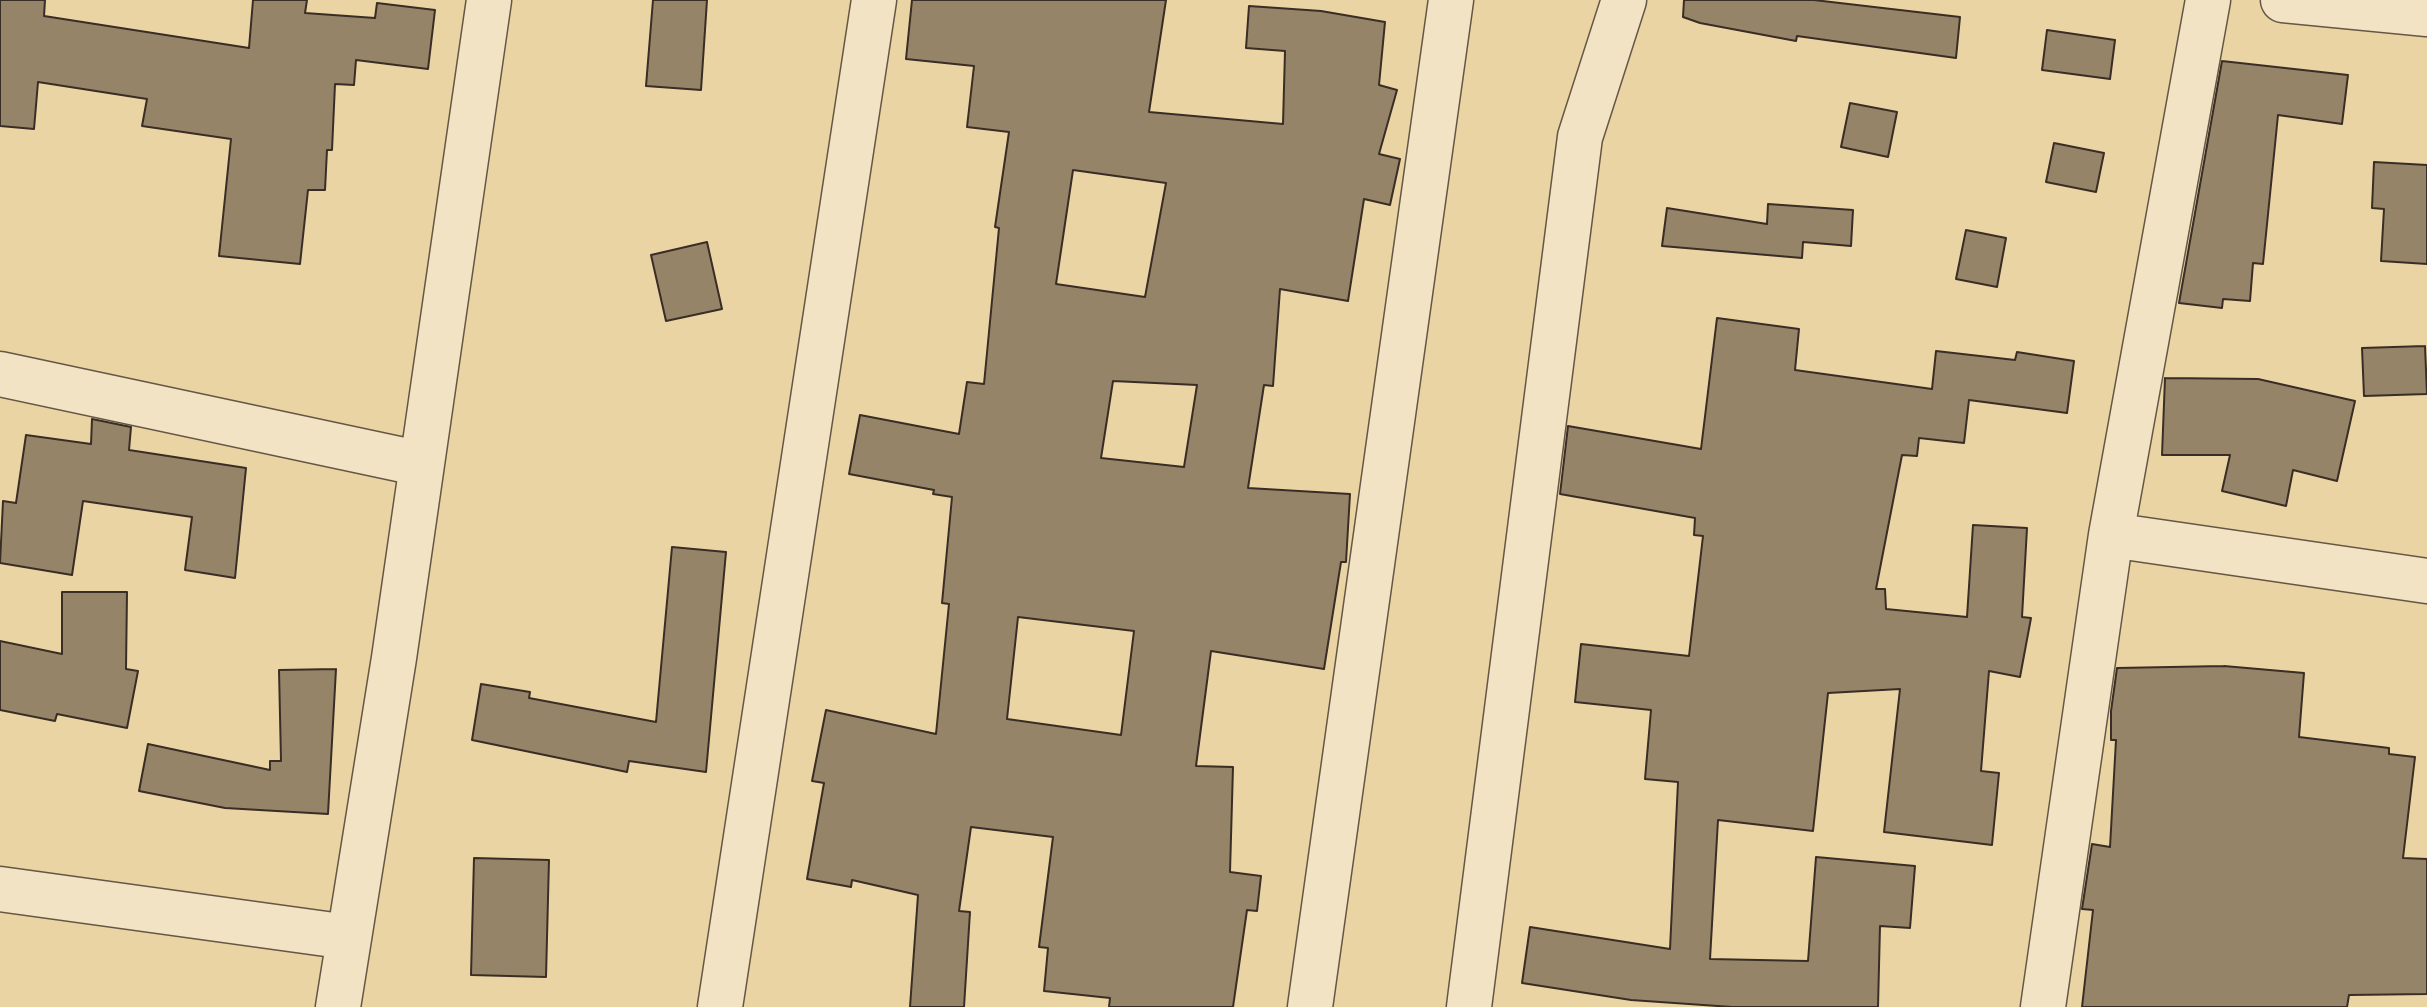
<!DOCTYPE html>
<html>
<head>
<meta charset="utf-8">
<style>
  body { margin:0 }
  canvas { display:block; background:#ead4a3 }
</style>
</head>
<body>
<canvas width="2427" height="1007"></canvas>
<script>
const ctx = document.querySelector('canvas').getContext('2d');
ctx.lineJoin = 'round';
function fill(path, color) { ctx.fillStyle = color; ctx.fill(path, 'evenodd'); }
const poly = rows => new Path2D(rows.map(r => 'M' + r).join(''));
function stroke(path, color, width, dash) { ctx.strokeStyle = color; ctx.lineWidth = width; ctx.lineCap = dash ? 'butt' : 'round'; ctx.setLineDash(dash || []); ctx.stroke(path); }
const building = poly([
  [0,0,45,0,44,16,249,48,253,0,307,0,305,13,375,18,377,3,435,10,428,69,356,60,354,85,335,84,332,150,327,150,325,190,308,190,300,264,219,256,231,139,142,126,147,99,38,82,34,129,0,126,0,0],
  [653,0,707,0,701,90,646,86,653,0],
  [912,0,1166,0,1149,112,1283,124,1285,51,1246,48,1249,6,1321,11,1385,22,1379,85,1397,90,1379,154,1400,159,1390,205,1364,199,1348,301,1280,289,1273,386,1264,385,1248,488,1350,494,1346,562,1341,562,1324,669,1211,651,1196,766,1233,767,1230,872,1261,876,1257,911,1247,910,1233,1007,1109,1007,1110,998,1044,991,1048,948,1039,947,1053,837,971,827,959,911,970,912,964,1007,910,1007,918,895,852,880,851,887,807,879,824,783,812,781,826,710,936,734,949,604,942,603,952,497,933,494,934,490,849,474,860,415,959,434,967,382,984,384,999,228,995,227,1009,132,967,127,974,66,906,59,912,0],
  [1073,170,1166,183,1145,297,1056,284,1073,170],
  [1113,381,1197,385,1184,467,1101,458,1113,381],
  [1018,617,1134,631,1121,735,1007,719,1018,617],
  [1684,0,1814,0,1960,17,1956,58,1797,36,1796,41,1700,23,1683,17,1684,0],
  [2047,30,2115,40,2110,79,2042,70,2047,30],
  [2222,61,2348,75,2342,124,2278,115,2263,264,2253,263,2250,301,2223,299,2222,308,2179,303,2222,61],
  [1850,103,1897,112,1888,157,1841,147,1850,103],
  [2054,143,2104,153,2096,192,2046,182,2054,143],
  [2374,162,2427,165,2427,264,2381,261,2384,209,2372,208,2374,162],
  [1768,204,1853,210,1851,246,1803,242,1802,258,1662,246,1667,208,1767,224,1768,204],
  [1966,230,2006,238,1997,287,1956,279,1966,230],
  [707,242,722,309,666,321,651,255,707,242],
  [1717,318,1799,329,1795,370,1932,389,1936,351,2015,360,2017,352,2074,361,2067,413,1969,400,1964,443,1919,438,1917,456,1902,455,1876,589,1885,589,1886,609,1967,617,1973,525,2027,528,2022,617,2031,618,2020,677,1989,671,1981,771,1999,773,1992,845,1884,832,1900,689,1828,693,1813,831,1718,820,1710,959,1808,961,1816,857,1915,866,1910,928,1880,926,1878,1007,1732,1007,1631,1000,1522,983,1530,927,1670,949,1678,782,1645,779,1651,710,1575,702,1581,644,1689,656,1703,536,1694,535,1695,518,1560,494,1568,426,1701,449,1717,318],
  [2425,346,2427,394,2364,396,2362,348,2425,346],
  [2165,378,2258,379,2355,401,2337,481,2293,470,2286,506,2222,491,2230,455,2162,455,2165,378],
  [92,419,131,427,129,450,246,468,235,578,185,570,192,517,83,501,72,575,0,563,3,501,16,503,26,435,91,444,92,419],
  [672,547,726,552,706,772,629,761,627,772,472,740,481,684,530,692,529,698,656,722,672,547],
  [62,592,127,592,126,669,138,671,127,728,57,714,55,721,0,710,0,641,62,654,62,592],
  [2224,666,2304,673,2299,737,2389,748,2389,754,2415,757,2403,858,2427,859,2427,994,2349,995,2347,1007,2082,1007,2093,910,2082,909,2092,844,2110,847,2116,740,2111,740,2111,711,2117,668,2224,666],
  [336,669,328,814,225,808,139,791,148,744,270,770,270,761,281,761,279,670,336,669],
  [474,858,549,860,546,977,471,975,474,858]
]);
fill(building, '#958467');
stroke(building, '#392d26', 2);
const street = poly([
  [2283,0,2427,14],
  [0,374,422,464],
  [2111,535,2427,581],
  [0,889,348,937],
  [338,1007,394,658,489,0],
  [720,1007,874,0],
  [1310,1007,1451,0],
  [1469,1007,1580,137,1624,0],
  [2043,1007,2111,535,2208,0]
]);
stroke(street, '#655745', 47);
stroke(street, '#f1e3c3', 44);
</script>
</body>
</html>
